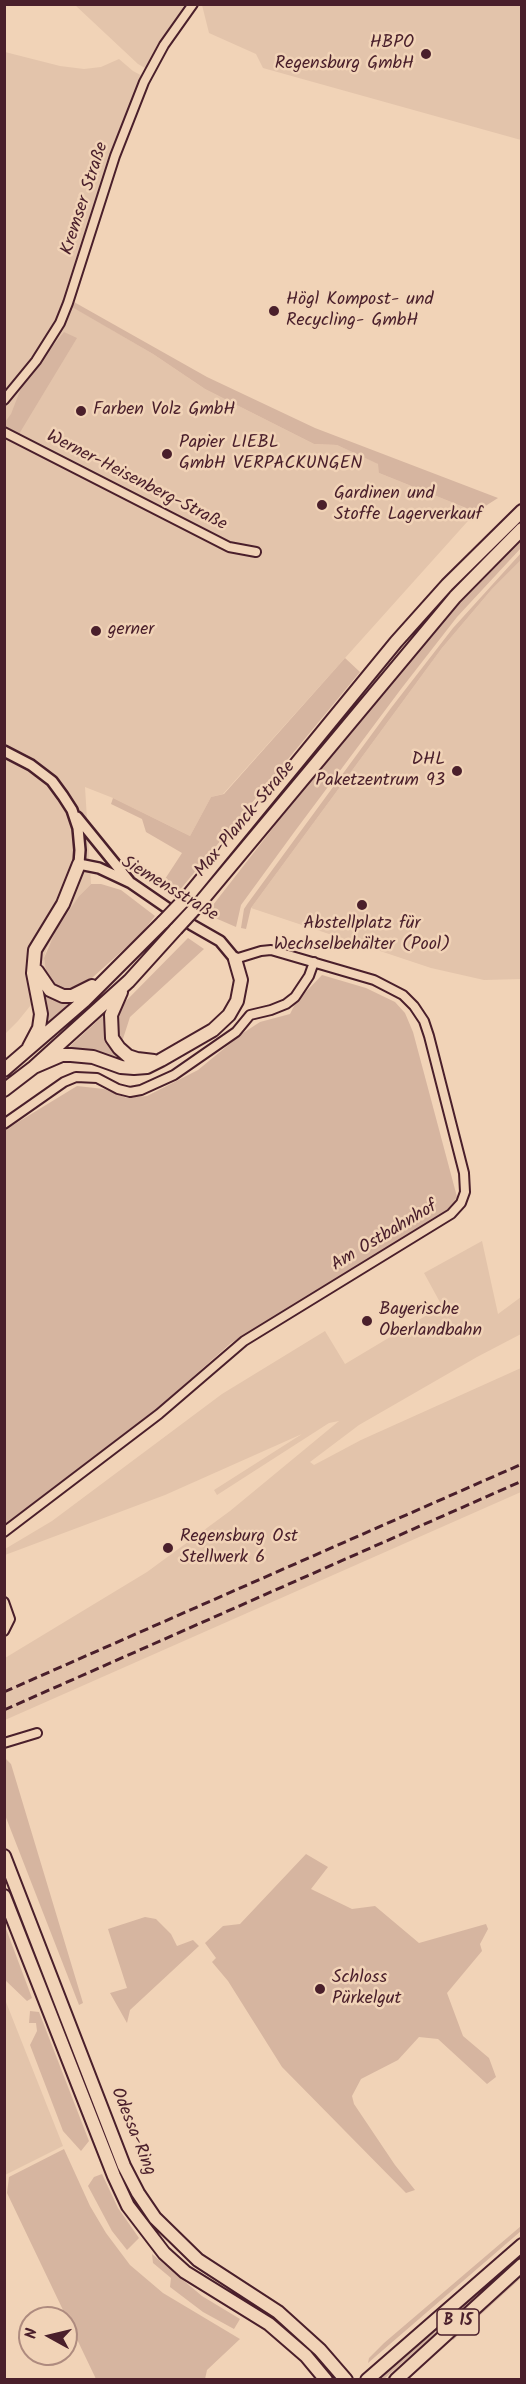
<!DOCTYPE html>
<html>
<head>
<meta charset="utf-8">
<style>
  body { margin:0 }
  #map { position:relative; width:526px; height:2384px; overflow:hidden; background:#f1d3b7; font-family:Kalam,sans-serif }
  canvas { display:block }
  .frame { position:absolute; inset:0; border:6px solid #4a1f2b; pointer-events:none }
  .north { position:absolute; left:18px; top:2306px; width:60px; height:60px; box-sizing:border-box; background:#f1d3b7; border:2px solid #ae8b7f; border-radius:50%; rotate:278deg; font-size:16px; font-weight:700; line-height:24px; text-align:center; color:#4a1f2b }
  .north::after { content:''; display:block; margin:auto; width:21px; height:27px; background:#4a1f2b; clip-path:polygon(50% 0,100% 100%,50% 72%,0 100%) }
</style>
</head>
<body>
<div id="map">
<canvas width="526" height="2384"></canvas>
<div class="frame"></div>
<div class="north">N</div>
</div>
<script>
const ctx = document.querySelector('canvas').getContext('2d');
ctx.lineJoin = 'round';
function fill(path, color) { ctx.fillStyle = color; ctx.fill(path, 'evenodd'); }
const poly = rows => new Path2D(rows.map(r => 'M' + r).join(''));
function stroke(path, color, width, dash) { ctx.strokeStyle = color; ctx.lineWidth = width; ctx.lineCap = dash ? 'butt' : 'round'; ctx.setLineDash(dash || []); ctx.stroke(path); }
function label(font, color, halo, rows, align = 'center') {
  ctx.font = font + ' Kalam,sans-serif'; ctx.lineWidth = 5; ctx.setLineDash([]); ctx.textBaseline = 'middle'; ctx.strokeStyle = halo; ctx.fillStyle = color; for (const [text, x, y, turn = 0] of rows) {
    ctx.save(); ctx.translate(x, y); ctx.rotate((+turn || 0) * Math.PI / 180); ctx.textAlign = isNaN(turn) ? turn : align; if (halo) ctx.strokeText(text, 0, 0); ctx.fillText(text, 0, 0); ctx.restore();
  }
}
fill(poly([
  [75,5,186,5,145,68,138,64],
  [202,5,521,5,521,140,263,68,256,54,209,33],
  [5,52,60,66,84,69,101,67,119,59,133,71,150,80,123,150,73,307,153,354,205,389,314,444,337,445,379,464,379,473,476,512,223,794,211,797,190,836,113,798,85,787,91,884,79,896,47,948,44,958,46,972,51,980,18,1021,5,1034],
  [521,560,521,979,484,980,431,968,251,908,442,648,492,589],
  [482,1241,498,1314,521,1297,521,1334,477,1357,359,1425,310,1462,314,1465,361,1440,521,1368,521,1492,5,1720,5,1658,147,1572,230,1511,339,1421,329,1423,217,1495,214,1490,302,1434,165,1495,5,1555,5,1549,52,1521,222,1394,325,1331,345,1364,442,1306,424,1273],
  [4,1997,63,2146,5,2175,4,2175]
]), '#e3c4ab');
fill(poly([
  [74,302,207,377,315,428,498,498,476,512,379,473,378,464,337,445,314,444,205,389,153,354,72,307],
  [64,332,77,338,19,434,5,426,5,422,11,414,23,383],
  [521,536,521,548,457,617,401,689,295,831,241,905,236,927,206,914,329,756,458,600],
  [521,553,521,560,492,589,442,648,251,908,246,929,241,928,244,909,248,903,391,708,453,628],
  [345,658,360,672,179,891,165,879,182,853,146,832,142,819,111,804,113,798,190,836,211,797,224,794],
  [91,884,101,884,121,890,155,916,141,934,83,986,76,990,67,990,58,987,51,980,46,972,44,958,56,930,79,896],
  [188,938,204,949,130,1017,121,1045,115,1029,117,1014,122,1005],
  [322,975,366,988,395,1002,405,1013,413,1032,457,1197,452,1206,440,1217,231,1343,158,1408,5,1524,5,1130,77,1086,104,1089,127,1098,147,1096,198,1070,243,1033,260,1022,290,1014,296,1002],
  [41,984,72,1001,45,1025],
  [105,1014,107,1039,131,1063,67,1049],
  [5,1758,11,1764,83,2003,79,2005,5,1815],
  [306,1854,328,1867,311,1889,352,1909,375,1906,419,1943,486,1924,488,1929,480,1944,482,1951,447,1993,463,2036,489,2058,496,2077,487,2084,438,2039,419,2037,398,2060,361,2079,352,2096,354,2104,395,2165,415,2190,406,2193,282,2067,228,1981,212,1962,216,1958,205,1943,223,1926,240,1924],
  [145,1917,156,1919,171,1934,177,1946,193,1940,199,1946,130,2010,127,2023,110,1993,127,1988,108,1929],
  [5,1926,32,1998,27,2001,5,1980],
  [30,2011,39,2012,89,2141,81,2151,63,2131,30,2045,37,2031,36,2023,29,2023],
  [64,2149,90,2206,106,2233,130,2265,163,2293,240,2339,207,2370,205,2379,96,2379,7,2193,9,2177],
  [102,2174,118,2208,139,2238,127,2250,112,2231,88,2186,94,2177],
  [521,2226,521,2231,368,2363,369,2358,384,2343],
  [521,2249,521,2257,384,2379,380,2379,378,2377],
  [152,2254,202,2296,240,2319,234,2329,203,2312,170,2287,171,2278,153,2263],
  [521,2269,521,2278,453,2340,451,2337]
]), '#d6b5a0');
const minor = poly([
  [4,400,36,361,60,323,68,303,115,156,144,82,164,45,193,4],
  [4,432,229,547,256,552],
  [4,1124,64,1082,76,1077,97,1078,118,1089,130,1092,141,1090,174,1075,236,1032,250,1015,271,1010,286,1004,295,997,309,976,314,962],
  [4,1532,159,1414,244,1341,451,1214,461,1203,465,1192,464,1173,429,1036,424,1021,414,1006,403,995,374,980,271,950,261,951,235,959],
  [4,1602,10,1619,4,1631],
  [4,1743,37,1733]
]);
const tertiary = poly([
  [4,751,31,765,52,781,63,796,72,810,78,828,80,850,79,864,99,868,131,883,192,925,220,941,235,959],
  [77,817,129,881]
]);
const primary = poly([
  [367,2380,522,2245],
  [396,2380,522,2265]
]);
const trunk = poly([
  [187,897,396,642,447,585,522,511],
  [199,904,455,597,522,529],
  [37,971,50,990,63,996,72,996,92,986],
  [121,992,111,1015,112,1038,119,1048,128,1056,137,1059,154,1061],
  [29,1047,39,1028,41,1014,33,973,35,950,63,904,79,864],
  [34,1067,62,1055,71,1055,93,1057,121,1067,134,1068,147,1067,161,1060,213,1030,229,1015,237,1001,241,980,235,959],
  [4,1070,84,1001,163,922],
  [4,1090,34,1067,129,981,176,929],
  [4,1856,124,2166,138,2193,155,2218,198,2260,278,2312,320,2350,346,2380],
  [4,1896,114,2176,128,2206,164,2253,185,2272,269,2324,306,2356,326,2380]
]);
stroke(minor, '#4a1f2b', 12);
stroke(tertiary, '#4a1f2b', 14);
stroke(primary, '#4a1f2b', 16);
stroke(trunk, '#4a1f2b', 16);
stroke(minor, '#f1d3b7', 8);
stroke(tertiary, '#f1d3b7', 9);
stroke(primary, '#f1d3b7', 12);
stroke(trunk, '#f1d3b7', 12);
stroke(poly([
  [4,1692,522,1464],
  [4,1710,522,1481]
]), '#4a1f2b', 3, [9, 4.5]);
const trunkBridge = poly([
  [163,922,187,897],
  [176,929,199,904]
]);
stroke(trunkBridge, '#4a1f2b', 16, []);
stroke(trunkBridge, '#f1d3b7', 12);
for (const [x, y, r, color] of [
  [426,54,6,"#4a1f2b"],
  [274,311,6,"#4a1f2b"],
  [81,411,6,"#4a1f2b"],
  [167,454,6,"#4a1f2b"],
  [322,505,6,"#4a1f2b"],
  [96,631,6,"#4a1f2b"],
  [457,771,6,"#4a1f2b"],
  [362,905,6,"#4a1f2b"],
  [367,1321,6,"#4a1f2b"],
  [168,1548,6,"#4a1f2b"],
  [320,1989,6,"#4a1f2b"]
]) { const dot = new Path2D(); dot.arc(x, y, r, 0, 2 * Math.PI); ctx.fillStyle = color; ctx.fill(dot); stroke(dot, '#f1d3b7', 2); }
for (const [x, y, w] of [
  [458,2322,42]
]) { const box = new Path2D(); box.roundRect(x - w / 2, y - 13, w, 26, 4.5); ctx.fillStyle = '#f1d3b7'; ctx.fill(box); stroke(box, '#4a1f2b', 1.5); }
label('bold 16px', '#4a1f2b', null, [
  ["B 15",458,2322]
]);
label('18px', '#4a1f2b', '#f1d3b7', [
  ["HBPO",414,44,"right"],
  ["Regensburg GmbH",414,65,"right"],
  ["Högl Kompost- und",286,301],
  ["Recycling- GmbH",286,322],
  ["Farben Volz GmbH",93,411],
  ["Papier LIEBL",179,444],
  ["GmbH VERPACKUNGEN",179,465],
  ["Gardinen und",334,495],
  ["Stoffe Lagerverkauf",334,516],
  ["gerner",108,631],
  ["DHL",445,761,"right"],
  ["Paketzentrum 93",445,782,"right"],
  ["Abstellplatz für",362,925,"center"],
  ["Wechselbehälter (Pool)",362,946,"center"],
  ["Bayerische",379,1311],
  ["Oberlandbahn",379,1332],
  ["Regensburg Ost",180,1538],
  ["Stellwerk 6",180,1559],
  ["Schloss",332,1979],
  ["Pürkelgut",332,2000]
], 'left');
label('18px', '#4a1f2b', '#f1d3b7', [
  ["Kremser Straße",86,199,-72],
  ["Werner-Heisenberg-Straße",136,482,27],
  ["Max-Planck-Straße",246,820,-50],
  ["Siemensstraße",169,890,31],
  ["Am Ostbahnhof",385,1237,-31],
  ["Odessa-Ring",132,2132,68]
]);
</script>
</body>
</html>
